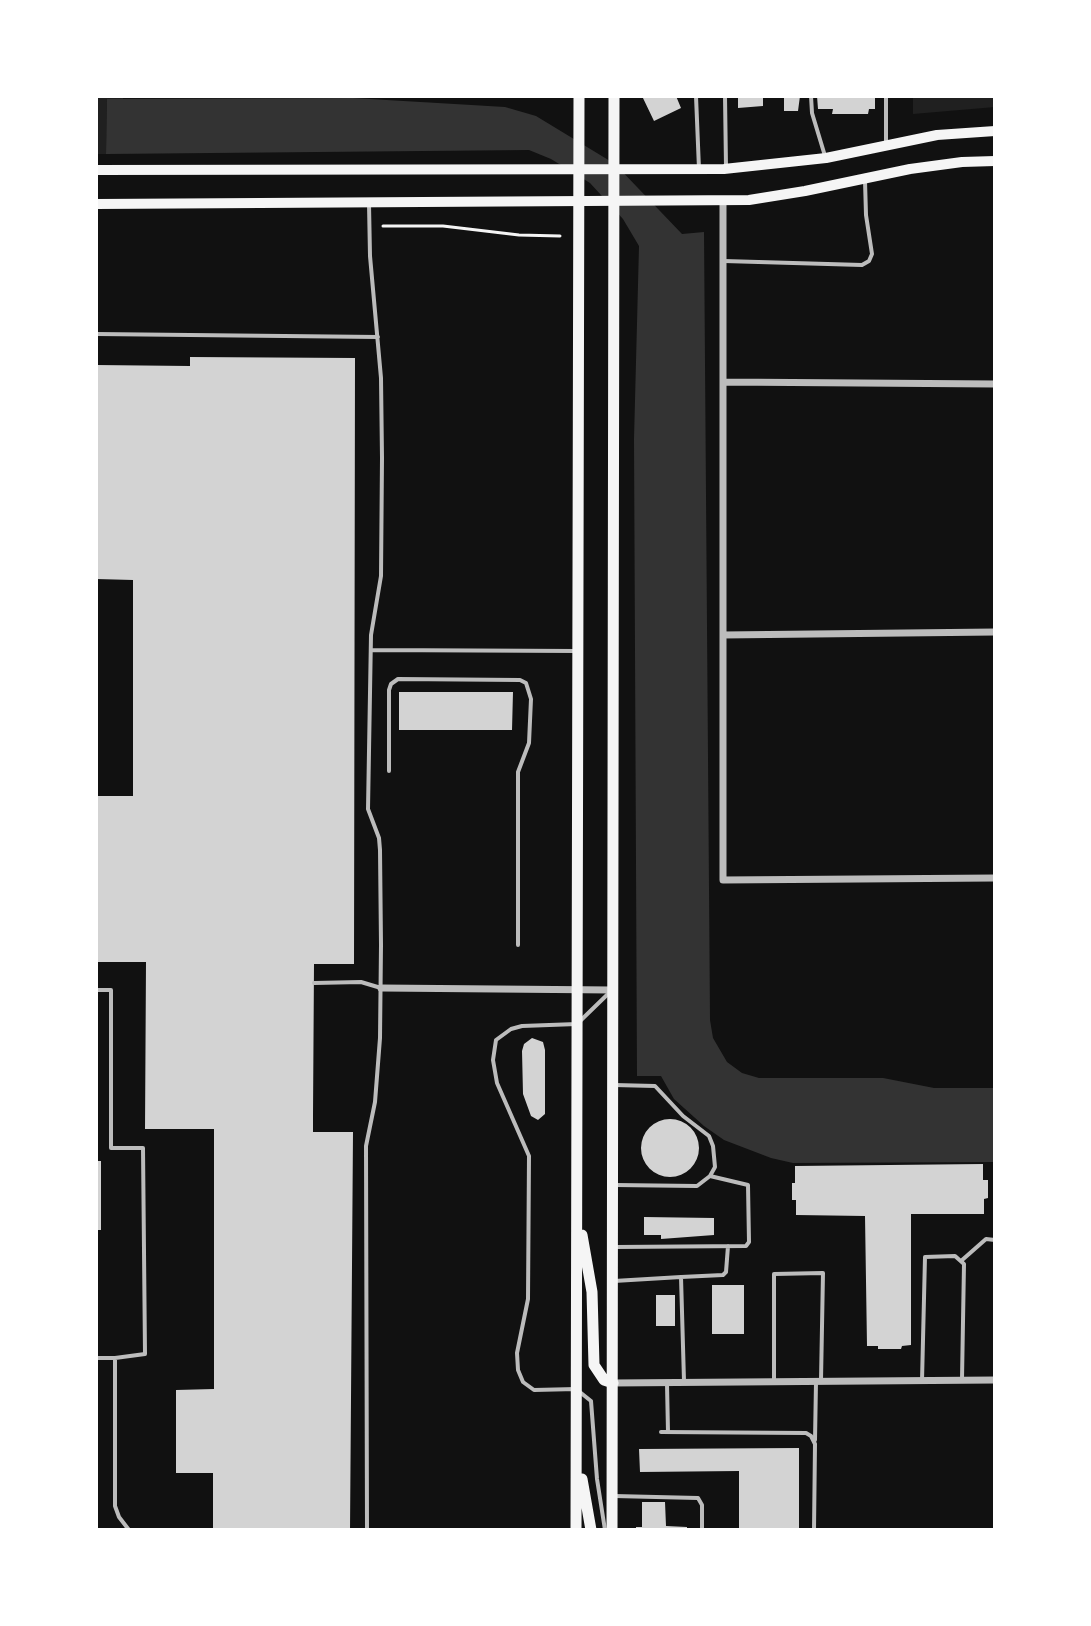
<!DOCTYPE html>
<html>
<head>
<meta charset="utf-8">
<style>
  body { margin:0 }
  #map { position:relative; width:1091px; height:1626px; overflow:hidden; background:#111; font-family:Barlow,sans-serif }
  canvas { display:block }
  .frame { position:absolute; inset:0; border:98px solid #fff; pointer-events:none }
</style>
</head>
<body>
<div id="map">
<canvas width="1091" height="1626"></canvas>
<div class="frame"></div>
</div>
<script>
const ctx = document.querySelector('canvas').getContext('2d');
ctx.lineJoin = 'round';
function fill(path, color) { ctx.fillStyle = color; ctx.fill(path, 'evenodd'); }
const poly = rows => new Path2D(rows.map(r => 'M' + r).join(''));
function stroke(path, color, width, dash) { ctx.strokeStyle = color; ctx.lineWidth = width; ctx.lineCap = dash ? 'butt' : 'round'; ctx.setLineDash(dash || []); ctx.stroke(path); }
fill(poly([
  [96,96,123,96,123,99,107,99,106,154,96,154],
  [913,96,995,96,995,107,913,114]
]), '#202020');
fill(poly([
  [353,98,505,107,536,116,615,164,682,234,704,232,710,1020,713,1038,727,1062,742,1073,759,1078,883,1078,934,1088,995,1088,995,1162,793,1163,771,1158,724,1140,704,1126,674,1099,661,1076,637,1076,634,439,639,246,623,219,590,183,551,159,529,150,106,154,107,99]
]), '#333');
fill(poly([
  [642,96,676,96,681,108,654,121],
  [738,96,763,96,763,106,738,108],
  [784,96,800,96,798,111,784,111],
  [817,96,875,96,875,109,869,109,868,114,832,114,833,109,818,109],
  [190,357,355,358,354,964,314,964,313,1115,313,1132,353,1132,350,1530,213,1530,213,1473,176,1473,176,1390,214,1389,214,1129,145,1129,146,962,96,962,96,796,133,796,133,580,96,579,96,365,190,366],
  [399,692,513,692,512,730,399,730],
  [532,1038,543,1042,545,1050,545,1114,538,1120,531,1116,523,1094,522,1051,524,1044],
  '641 1148a29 29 0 1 1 58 0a29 29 0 1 1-58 0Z',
  [96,1161,101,1161,101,1230,96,1230],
  [983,1164,983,1180,988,1180,988,1198,984,1199,984,1214,911,1214,911,1345,902,1346,901,1349,878,1349,878,1346,867,1346,865,1216,796,1215,796,1200,792,1200,792,1183,795,1183,795,1166],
  [644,1217,714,1218,714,1235,661,1239,661,1235,644,1235],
  [712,1285,744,1285,744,1334,712,1334],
  [656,1295,675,1295,675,1326,656,1326],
  [799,1448,799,1530,739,1530,739,1471,640,1472,639,1449],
  [642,1502,665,1502,666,1526,687,1527,687,1530,636,1530,636,1527,642,1527]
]), '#d3d3d3');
stroke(poly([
  [383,226,443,226,519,235,560,236]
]), '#f5f5f5', 3);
stroke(poly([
  [696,96,699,169],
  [725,96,726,167],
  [811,96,812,113,825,156],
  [886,96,886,144],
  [724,261,862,265,869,261,872,254,866,215,865,181],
  [96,334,378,337],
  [371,650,577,651],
  [389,771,389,690,391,684,398,679,520,680,526,683,531,699,529,743,518,772,518,945],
  [314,983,361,982,381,988],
  [96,990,111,990,111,1148,143,1148,145,1354,115,1358,115,1506,119,1517,129,1530],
  [614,1085,655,1086,683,1116,709,1136,713,1146,715,1167,710,1176,697,1186,615,1185],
  [615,1247,746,1246,749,1242,748,1185,710,1176],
  [961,1261,986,1239,995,1240],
  [681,1277,723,1275,726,1272,728,1246],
  [614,1281,681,1277,684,1381],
  [96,1358,115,1358],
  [922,1381,925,1257,955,1256,964,1264,962,1379],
  [774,1382,774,1274,823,1273,821,1380],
  [667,1384,668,1432],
  [661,1432,806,1433,811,1436,815,1444,814,1530],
  [815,1440,816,1382],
  [614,1496,698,1498,702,1505,702,1530],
  [367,1530,366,1146,375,1102,380,1038,381,945,380,850,379,838,368,809,371,635,381,576,382,458,381,378,370,256,369,204],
  [605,1530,597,1479,591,1401,576,1389,534,1390,523,1382,518,1370,517,1353,528,1299,529,1156,497,1083,493,1060,496,1040,511,1029,522,1026,577,1024,611,991]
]), '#bcbcbc', 4);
stroke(poly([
  [723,200,723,880,995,878],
  [724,382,995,384],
  [723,635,995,632],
  [381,988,612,990],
  [613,1383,995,1380]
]), '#bcbcbc', 7);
stroke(poly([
  [96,170,724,169,826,158,937,135,995,131],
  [96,204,749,200,805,191,910,169,962,162,995,161]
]), '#f5f5f5', 10);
stroke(poly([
  [582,1235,592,1292,594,1365,604,1380,613,1383],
  [582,1479,591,1530],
  [576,1530,579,96],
  [612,1530,614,96]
]), '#f5f5f5', 11);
</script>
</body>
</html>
